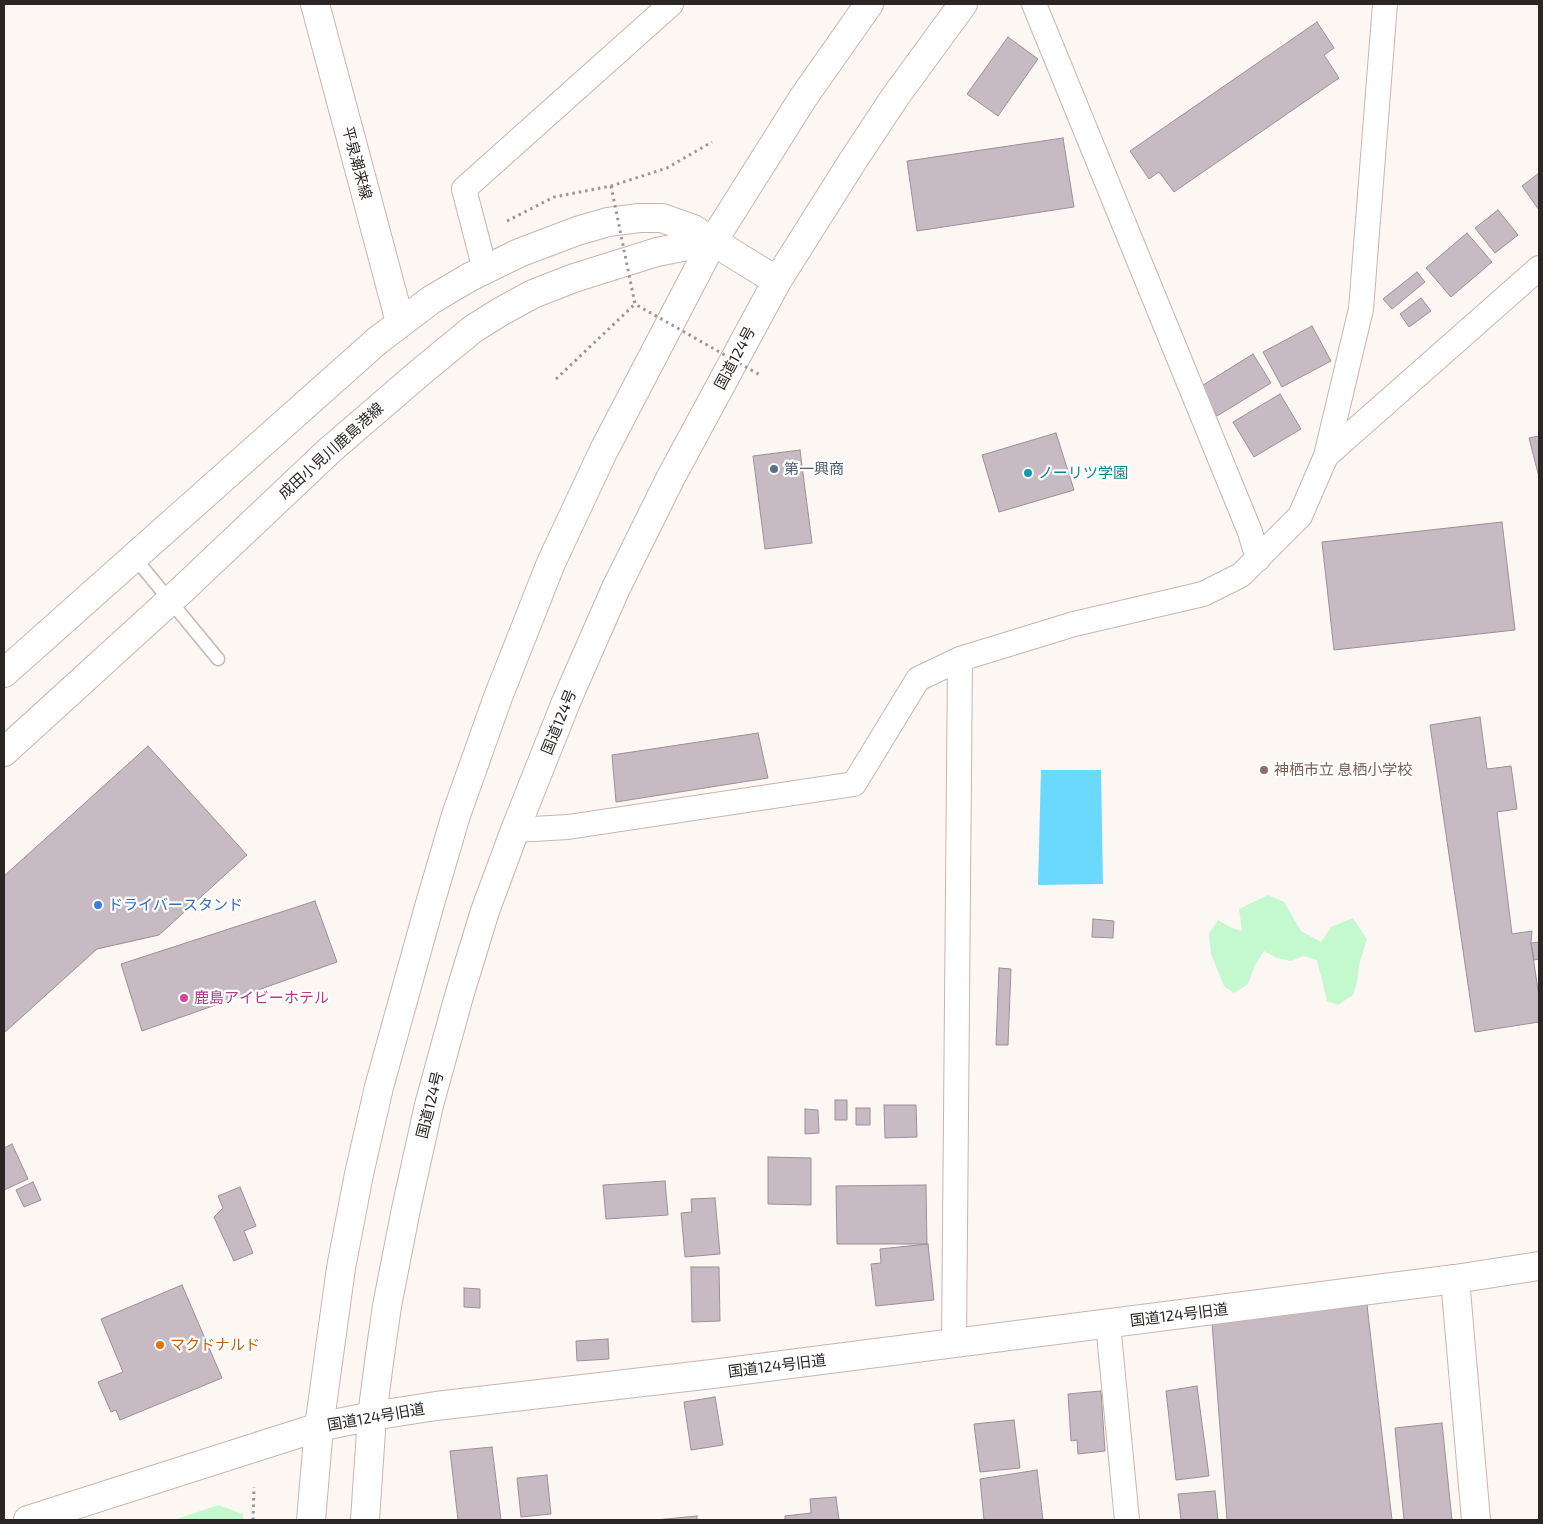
<!DOCTYPE html>
<html>
<head>
<meta charset="utf-8">
<style>
  body { margin:0 }
  #map { position:relative; width:1543px; height:1524px; overflow:hidden; background:#fdf7f4; font-family:"Exo 2",sans-serif }
  canvas { display:block }
  .frame { position:absolute; inset:0; border:5px solid #2b2523; pointer-events:none }
</style>
</head>
<body>
<div id="map">
<canvas width="1543" height="1524"></canvas>
<div class="frame"></div>
</div>
<script>
const ctx = document.querySelector('canvas').getContext('2d');
ctx.lineJoin = 'round';
function fill(path, color) { ctx.fillStyle = color; ctx.fill(path, 'evenodd'); }
const poly = rows => new Path2D(rows.map(r => 'M' + r).join(''));
function stroke(path, color, width, dash) { ctx.strokeStyle = color; ctx.lineWidth = width; ctx.lineCap = dash ? 'butt' : 'round'; ctx.setLineDash(dash || []); ctx.stroke(path); }
function label(font, color, halo, rows, align = 'center') {
  ctx.font = font + ' "Exo 2","Noto Sans JP",sans-serif'; ctx.lineWidth = 4.5; ctx.setLineDash([]); ctx.textBaseline = 'middle'; ctx.strokeStyle = halo; ctx.fillStyle = color; for (const [text, x, y, turn = 0] of rows) {
    ctx.save(); ctx.translate(x, y); ctx.rotate((+turn || 0) * Math.PI / 180); ctx.textAlign = isNaN(turn) ? turn : align; if (halo) ctx.strokeText(text, 0, 0); ctx.fillText(text, 0, 0); ctx.restore();
  }
}
fill(poly([
  [1268,895,1284,902,1301,931,1321,942,1331,927,1353,918,1367,939,1359,965,1357,983,1353,995,1338,1005,1327,1001,1317,960,1303,956,1291,961,1277,958,1264,951,1255,965,1248,984,1234,993,1224,986,1211,954,1209,934,1218,920,1232,928,1242,931,1239,909],
  [218,1505,243,1514,243,1520,174,1520]
]), '#c4f9cf');
fill(poly([
  [1041,770,1101,770,1103,884,1038,885]
]), '#6bd9fd');
const building = poly([
  [1317,22,1334,48,1324,55,1339,78,1174,192,1159,172,1149,179,1130,151,1317,22],
  [1008,37,1038,59,998,116,967,94,1008,37],
  [1063,138,1074,207,917,231,907,161,1063,138],
  [1539,173,1539,210,1522,186,1539,173],
  [1498,210,1518,235,1495,253,1475,228,1498,210],
  [1467,233,1492,262,1451,297,1426,268,1467,233],
  [1417,272,1425,282,1392,309,1383,299,1417,272],
  [1421,298,1431,311,1409,327,1400,314,1421,298],
  [1312,326,1331,361,1282,387,1263,352,1312,326],
  [1253,354,1271,383,1217,416,1200,387,1253,354],
  [1280,394,1301,429,1254,457,1233,422,1280,394],
  [1056,433,1074,490,999,512,982,455,1056,433],
  [1539,436,1539,477,1529,438,1539,436],
  [800,450,812,543,765,549,753,456,800,450],
  [1502,522,1515,630,1334,650,1322,542,1502,522],
  [1480,717,1487,769,1511,766,1517,809,1497,812,1512,934,1532,931,1531,943,1539,997,1539,1022,1475,1032,1430,725,1480,717],
  [758,733,768,778,616,802,612,755,758,733],
  [148,746,247,855,159,935,97,949,4,1033,4,876,148,746],
  [315,901,337,962,142,1031,121,964,315,901],
  [1093,919,1114,921,1113,938,1092,937,1093,919],
  [1539,942,1539,959,1534,960,1531,943,1539,942],
  [999,968,1011,969,1008,1045,996,1045,999,968],
  [835,1100,847,1100,847,1120,835,1120,835,1100],
  [884,1105,916,1105,917,1137,885,1138,884,1105],
  [856,1108,870,1108,870,1125,856,1125,856,1108],
  [805,1109,818,1110,819,1133,805,1134,805,1109],
  [12,1144,28,1179,4,1190,4,1148,12,1144],
  [768,1157,811,1158,811,1205,768,1204,768,1157],
  [665,1181,668,1215,606,1219,603,1185,665,1181],
  [33,1182,41,1200,24,1207,16,1190,33,1182],
  [926,1185,927,1244,837,1244,836,1186,926,1185],
  [240,1187,256,1226,244,1231,253,1253,234,1261,214,1217,223,1208,218,1196,240,1187],
  [715,1198,720,1254,685,1257,681,1213,692,1212,691,1199,715,1198],
  [928,1244,934,1300,876,1306,871,1264,881,1263,880,1249,928,1244],
  [691,1267,719,1267,720,1321,692,1322,691,1267],
  [182,1285,222,1378,120,1420,116,1410,111,1412,98,1382,123,1372,101,1319,182,1285],
  [464,1288,480,1289,480,1308,464,1307,464,1288],
  [1367,1305,1392,1520,1227,1520,1212,1323,1367,1305],
  [608,1339,609,1359,577,1361,576,1341,608,1339],
  [1197,1386,1209,1476,1176,1480,1166,1391,1197,1386],
  [1101,1391,1105,1451,1078,1454,1077,1440,1071,1441,1068,1394,1101,1391],
  [715,1397,723,1445,691,1450,684,1402,715,1397],
  [1014,1420,1020,1468,980,1472,974,1424,1014,1420],
  [1442,1423,1452,1520,1404,1520,1395,1428,1442,1423],
  [492,1447,501,1520,458,1520,450,1451,492,1447],
  [1037,1470,1043,1520,984,1520,980,1479,1037,1470],
  [547,1475,551,1514,521,1517,517,1478,547,1475],
  [1215,1491,1218,1520,1181,1520,1178,1494,1215,1491],
  [836,1497,839,1520,785,1520,785,1516,811,1513,810,1499,836,1497],
  [697,1516,697,1520,656,1520,697,1516]
]);
fill(building, '#c7bac3');
stroke(building, '#9c8f97', 1);
const lane = poly([
  [134,557,218,659]
]);
const street = poly([
  [1034,4,1250,532,1258,559],
  [485,270,464,189,671,4],
  [1326,456,1539,268],
  [515,830,568,827,854,784,918,679,960,659,1074,624,1203,594,1241,575,1300,516,1326,456,1361,309,1385,4],
  [1108,1324,1127,1520],
  [954,1343,960,659]
]);
const secondary = poly([
  [315,4,400,322],
  [1455,1279,1476,1520]
]);
const primary = poly([
  [4,673,377,341,431,300,470,277,519,253,577,231,608,222,639,218,662,218,693,229,777,281],
  [4,752,184,588,330,450,423,370,473,329,500,312,533,294,574,278,657,252,713,241]
]);
const highway = poly([
  [28,1520,319,1427,372,1416,436,1406,712,1374,1455,1279,1539,1266],
  [311,1520,319,1427,341,1268,359,1174,379,1087,429,907,456,815,498,697,551,563,604,450,713,241,803,98,869,4],
  [365,1520,372,1416,379,1362,387,1306,406,1209,429,1105,459,996,485,911,515,830,566,702,616,588,671,477,777,281,854,159,895,97,963,4]
]);
stroke(lane, '#c5b6b0', 15);
stroke(street, '#c5b6b0', 26);
stroke(secondary, '#c5b6b0', 30);
stroke(primary, '#c5b6b0', 30);
stroke(highway, '#c5b6b0', 30);
stroke(poly([
  [507,221,554,197,611,186,667,168,712,142],
  [556,379,635,304],
  [253,1520,254,1487]
]), '#9d9794', 3, [2.5, 4]);
stroke(lane, '#fff', 12);
stroke(street, '#fff', 24);
stroke(secondary, '#fff', 28);
stroke(primary, '#fff', 28);
stroke(highway, '#fff', 28);
stroke(poly([
  [611,186,635,304,760,375]
]), '#9d9794', 3, [2.5, 4]);
for (const [x, y, r, color] of [
  [774,469,5,"#5c6f8a"],
  [1028,473,5,"#0f9aa8"],
  [1264,770,5,"#8d6e63"],
  [98,905,5,"#3f7fe0"],
  [184,998,5,"#d1479c"],
  [160,1345,5,"#e8710a"]
]) { const dot = new Path2D(); dot.arc(x, y, r, 0, 2 * Math.PI); ctx.fillStyle = color; ctx.fill(dot); stroke(dot, '#fff', 2); }
label('15px', '#2b2523', '#fff', [
  ["平泉潮来線",357,163,75],
  ["国道124号",735,358,-62],
  ["成田小見川鹿島港線",331,451,-42],
  ["国道124号",559,722,-68],
  ["国道124号",430,1105,-76],
  ["国道124号旧道",1179,1315,-7],
  ["国道124号旧道",777,1366,-7],
  ["国道124号旧道",376,1417,-10]
]);
label('15px', '#4e5e75', '#fff', [
  ["第一興商",784,469]
], 'left');
label('15px', '#0d838f', '#fff', [
  ["ノーリツ学園",1038,473]
], 'left');
label('15px', '#785e54', '#fff', [
  ["神栖市立 息栖小学校",1274,770]
], 'left');
label('15px', '#366cbe', '#fff', [
  ["ドライバースタンド",108,905]
], 'left');
label('15px', '#b23c85', '#fff', [
  ["鹿島アイビーホテル",194,998]
], 'left');
label('15px', '#c56008', '#fff', [
  ["マクドナルド",170,1345]
], 'left');
</script>
</body>
</html>
